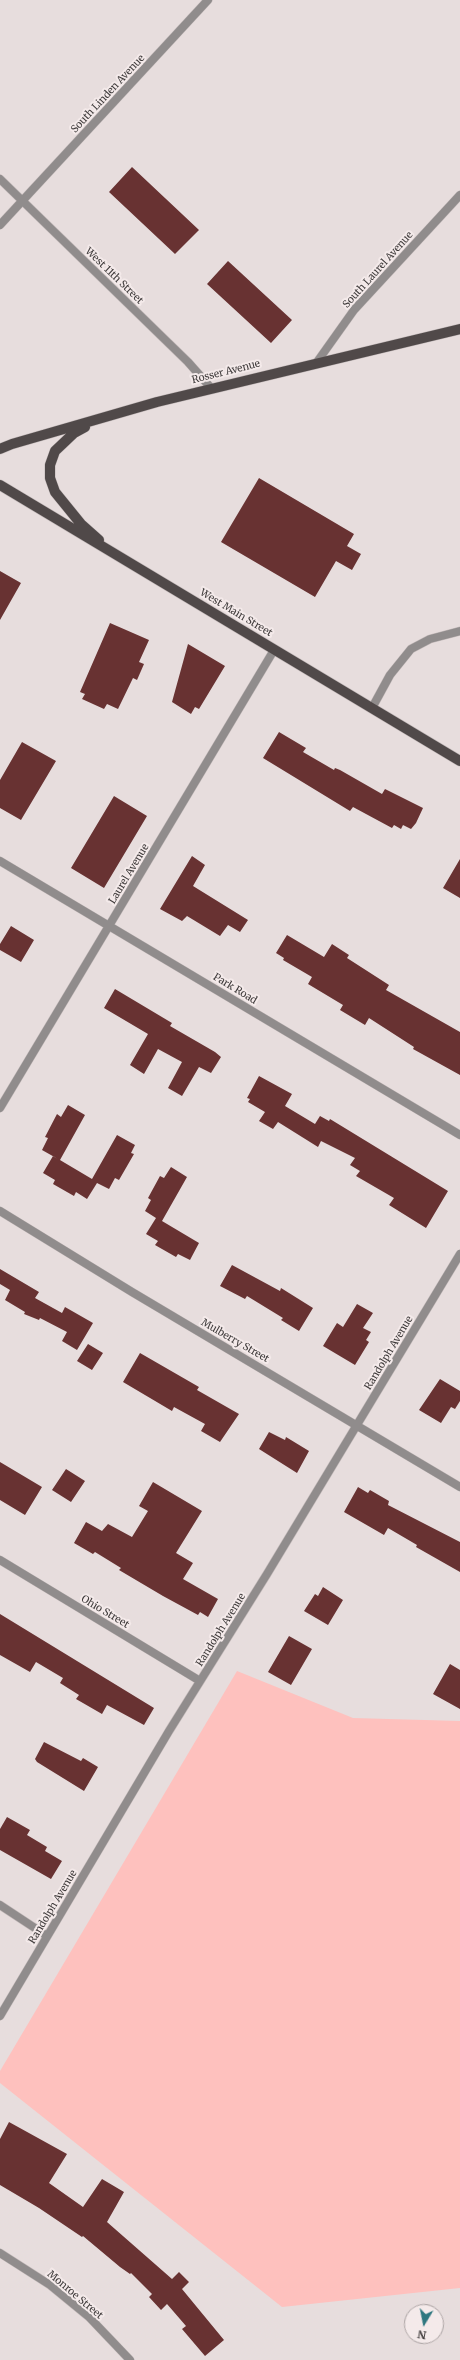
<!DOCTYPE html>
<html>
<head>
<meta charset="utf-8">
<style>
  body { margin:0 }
  #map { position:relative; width:460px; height:2360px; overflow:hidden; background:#e7dddd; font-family:Merriweather,serif }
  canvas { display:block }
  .north { position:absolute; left:404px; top:2304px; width:40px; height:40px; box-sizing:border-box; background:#f4eaea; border:1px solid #aca4a4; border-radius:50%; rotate:190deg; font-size:11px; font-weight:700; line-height:16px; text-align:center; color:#3f3b3b }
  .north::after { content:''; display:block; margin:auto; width:14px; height:18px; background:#2e777f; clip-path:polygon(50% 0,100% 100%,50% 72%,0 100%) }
</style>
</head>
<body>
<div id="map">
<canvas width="460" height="2360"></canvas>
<div class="north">N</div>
</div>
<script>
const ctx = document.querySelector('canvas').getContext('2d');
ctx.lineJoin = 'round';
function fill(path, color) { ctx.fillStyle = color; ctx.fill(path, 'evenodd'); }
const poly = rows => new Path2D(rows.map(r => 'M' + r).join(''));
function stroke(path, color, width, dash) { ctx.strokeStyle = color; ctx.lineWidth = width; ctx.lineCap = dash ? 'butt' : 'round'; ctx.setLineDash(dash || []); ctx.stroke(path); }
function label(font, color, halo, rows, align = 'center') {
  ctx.font = font + ' Merriweather,serif'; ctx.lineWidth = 4; ctx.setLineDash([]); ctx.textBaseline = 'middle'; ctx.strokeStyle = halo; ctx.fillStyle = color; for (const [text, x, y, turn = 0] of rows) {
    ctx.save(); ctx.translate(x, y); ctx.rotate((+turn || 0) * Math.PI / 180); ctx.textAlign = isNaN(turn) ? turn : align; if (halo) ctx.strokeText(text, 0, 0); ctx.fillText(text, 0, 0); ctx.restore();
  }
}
fill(poly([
  [237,1671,353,1718,460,1721,460,2288,282,2307,0,2083,0,2071]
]), '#fec1be');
fill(poly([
  [132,167,199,230,175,254,109,192],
  [228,261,292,320,271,343,207,284],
  [259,478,354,534,347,546,361,554,352,570,336,561,315,597,221,542],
  [0,571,21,583,0,620],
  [110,623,149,640,139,662,144,664,137,680,133,678,118,709,107,704,104,709,82,699,85,694,80,692],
  [188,644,225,666,199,709,195,707,191,714,172,702],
  [279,732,306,748,303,752,334,770,335,768,340,770,382,794,385,789,423,808,416,823,411,829,403,825,401,829,394,825,392,828,353,807,350,811,263,758],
  [22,742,56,761,21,820,0,808,0,780],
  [114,796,147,816,104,888,71,868],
  [192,856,205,865,193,886,248,920,240,932,228,925,220,936,187,916,182,921,160,909],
  [460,859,460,898,443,888],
  [11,926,34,940,21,962,0,950,0,944],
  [287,935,324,957,332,944,349,955,347,958,389,985,386,990,460,1032,460,1075,413,1049,414,1047,369,1018,365,1025,340,1010,343,1005,308,984,312,977,283,960,284,958,276,953],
  [115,989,172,1023,170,1026,215,1052,221,1057,211,1073,199,1067,182,1096,168,1088,182,1062,158,1049,144,1074,130,1065,148,1034,104,1008],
  [259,1076,292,1094,285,1106,315,1124,320,1116,329,1121,330,1119,448,1191,426,1228,389,1205,394,1198,356,1176,360,1171,350,1165,355,1158,321,1141,318,1147,278,1122,273,1129,259,1121,265,1112,248,1102,250,1099,247,1098],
  [68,1105,85,1115,60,1160,65,1163,92,1179,117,1135,135,1145,131,1153,134,1154,119,1180,115,1178,109,1189,97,1183,87,1199,76,1192,74,1196,53,1184,55,1180,43,1173,53,1156,58,1159,42,1150,48,1138,45,1137,57,1114,61,1117],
  [171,1167,187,1177,162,1221,199,1243,190,1260,178,1254,176,1257,155,1245,158,1241,146,1234,156,1218,145,1211,151,1200,148,1198,160,1176,164,1178],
  [232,1265,280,1291,281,1288,313,1308,299,1331,281,1320,283,1318,247,1296,245,1299,220,1286],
  [0,1269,39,1292,35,1298,62,1313,65,1307,93,1323,77,1350,62,1341,67,1332,40,1318,39,1320,24,1314,25,1312,5,1300,10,1290,0,1284],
  [357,1304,373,1313,363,1328,371,1332,366,1340,369,1342,355,1365,323,1346,337,1323,343,1327],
  [88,1344,103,1353,92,1370,77,1361],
  [140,1353,199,1387,197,1390,239,1414,220,1442,201,1431,205,1424,174,1407,172,1411,123,1382],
  [440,1379,460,1391,460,1401,455,1409,451,1407,441,1423,419,1410],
  [269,1432,285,1440,286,1437,309,1451,297,1473,259,1449],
  [0,1462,42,1487,25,1515,0,1500],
  [66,1469,85,1481,71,1502,52,1490],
  [153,1482,202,1511,176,1553,193,1563,183,1579,218,1599,208,1617,200,1612,198,1615,163,1596,119,1570,121,1568,95,1552,93,1554,74,1543,86,1522,102,1531,108,1524,132,1537,148,1511,139,1506],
  [358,1487,368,1493,370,1490,389,1501,388,1505,460,1542,460,1572,416,1547,417,1545,388,1528,384,1535,344,1512],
  [323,1587,343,1600,328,1625,304,1611,315,1594,318,1596],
  [0,1614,154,1708,144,1725,107,1705,102,1714,76,1699,79,1695,60,1683,63,1678,36,1662,30,1672,0,1655],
  [289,1636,312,1649,291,1685,268,1672],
  [450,1664,460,1670,460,1709,433,1694],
  [44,1742,81,1761,83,1758,98,1767,84,1791,37,1762,35,1759],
  [7,1817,30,1830,27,1835,47,1847,45,1851,62,1861,51,1879,0,1850,0,1829],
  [9,2122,67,2154,49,2183,83,2207,102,2179,124,2192,107,2222,172,2279,179,2272,189,2282,182,2289,224,2340,205,2356,182,2329,186,2326,167,2304,161,2310,149,2297,152,2294,131,2273,130,2274,120,2267,83,2236,82,2237,39,2208,0,2185,0,2139]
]), '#683232');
const minor = poly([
  [0,179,188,362,211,388],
  [0,225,208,0],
  [317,362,354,310,460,195],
  [372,708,390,675,411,649,430,639,460,631],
  [0,861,460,1135],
  [0,1108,274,650],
  [0,1211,132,1292,460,1487],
  [0,1560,200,1681],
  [0,1905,47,1936],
  [0,2016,169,1731,267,1574,460,1254],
  [0,2253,50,2285,89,2317,130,2360]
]);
const primary = poly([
  [85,427,74,433,55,451,50,465,50,478,55,492,81,524,99,540],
  [0,449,12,444,157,402,460,329],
  [0,485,460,761]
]);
stroke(minor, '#c2b9b9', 9);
stroke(primary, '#c2b9b9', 11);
stroke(minor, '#908c8c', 8);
stroke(primary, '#504949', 10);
label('10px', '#3f3b3b', '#f4eaea', [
  ["South Linden Avenue",108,94,-47],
  ["South Laurel Avenue",378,270,-48],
  ["West 11th Street",114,276,44],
  ["Rosser Avenue",226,372,-14],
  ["West Main Street",236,613,31],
  ["Laurel Avenue",129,874,-59],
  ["Park Road",235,989,31],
  ["Mulberry Street",235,1341,30],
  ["Randolph Avenue",389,1353,-59],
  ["Ohio Street",105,1612,31],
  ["Randolph Avenue",221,1630,-58],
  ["Randolph Avenue",53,1907,-59],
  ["Monroe Street",75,2295,40]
]);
</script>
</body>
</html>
